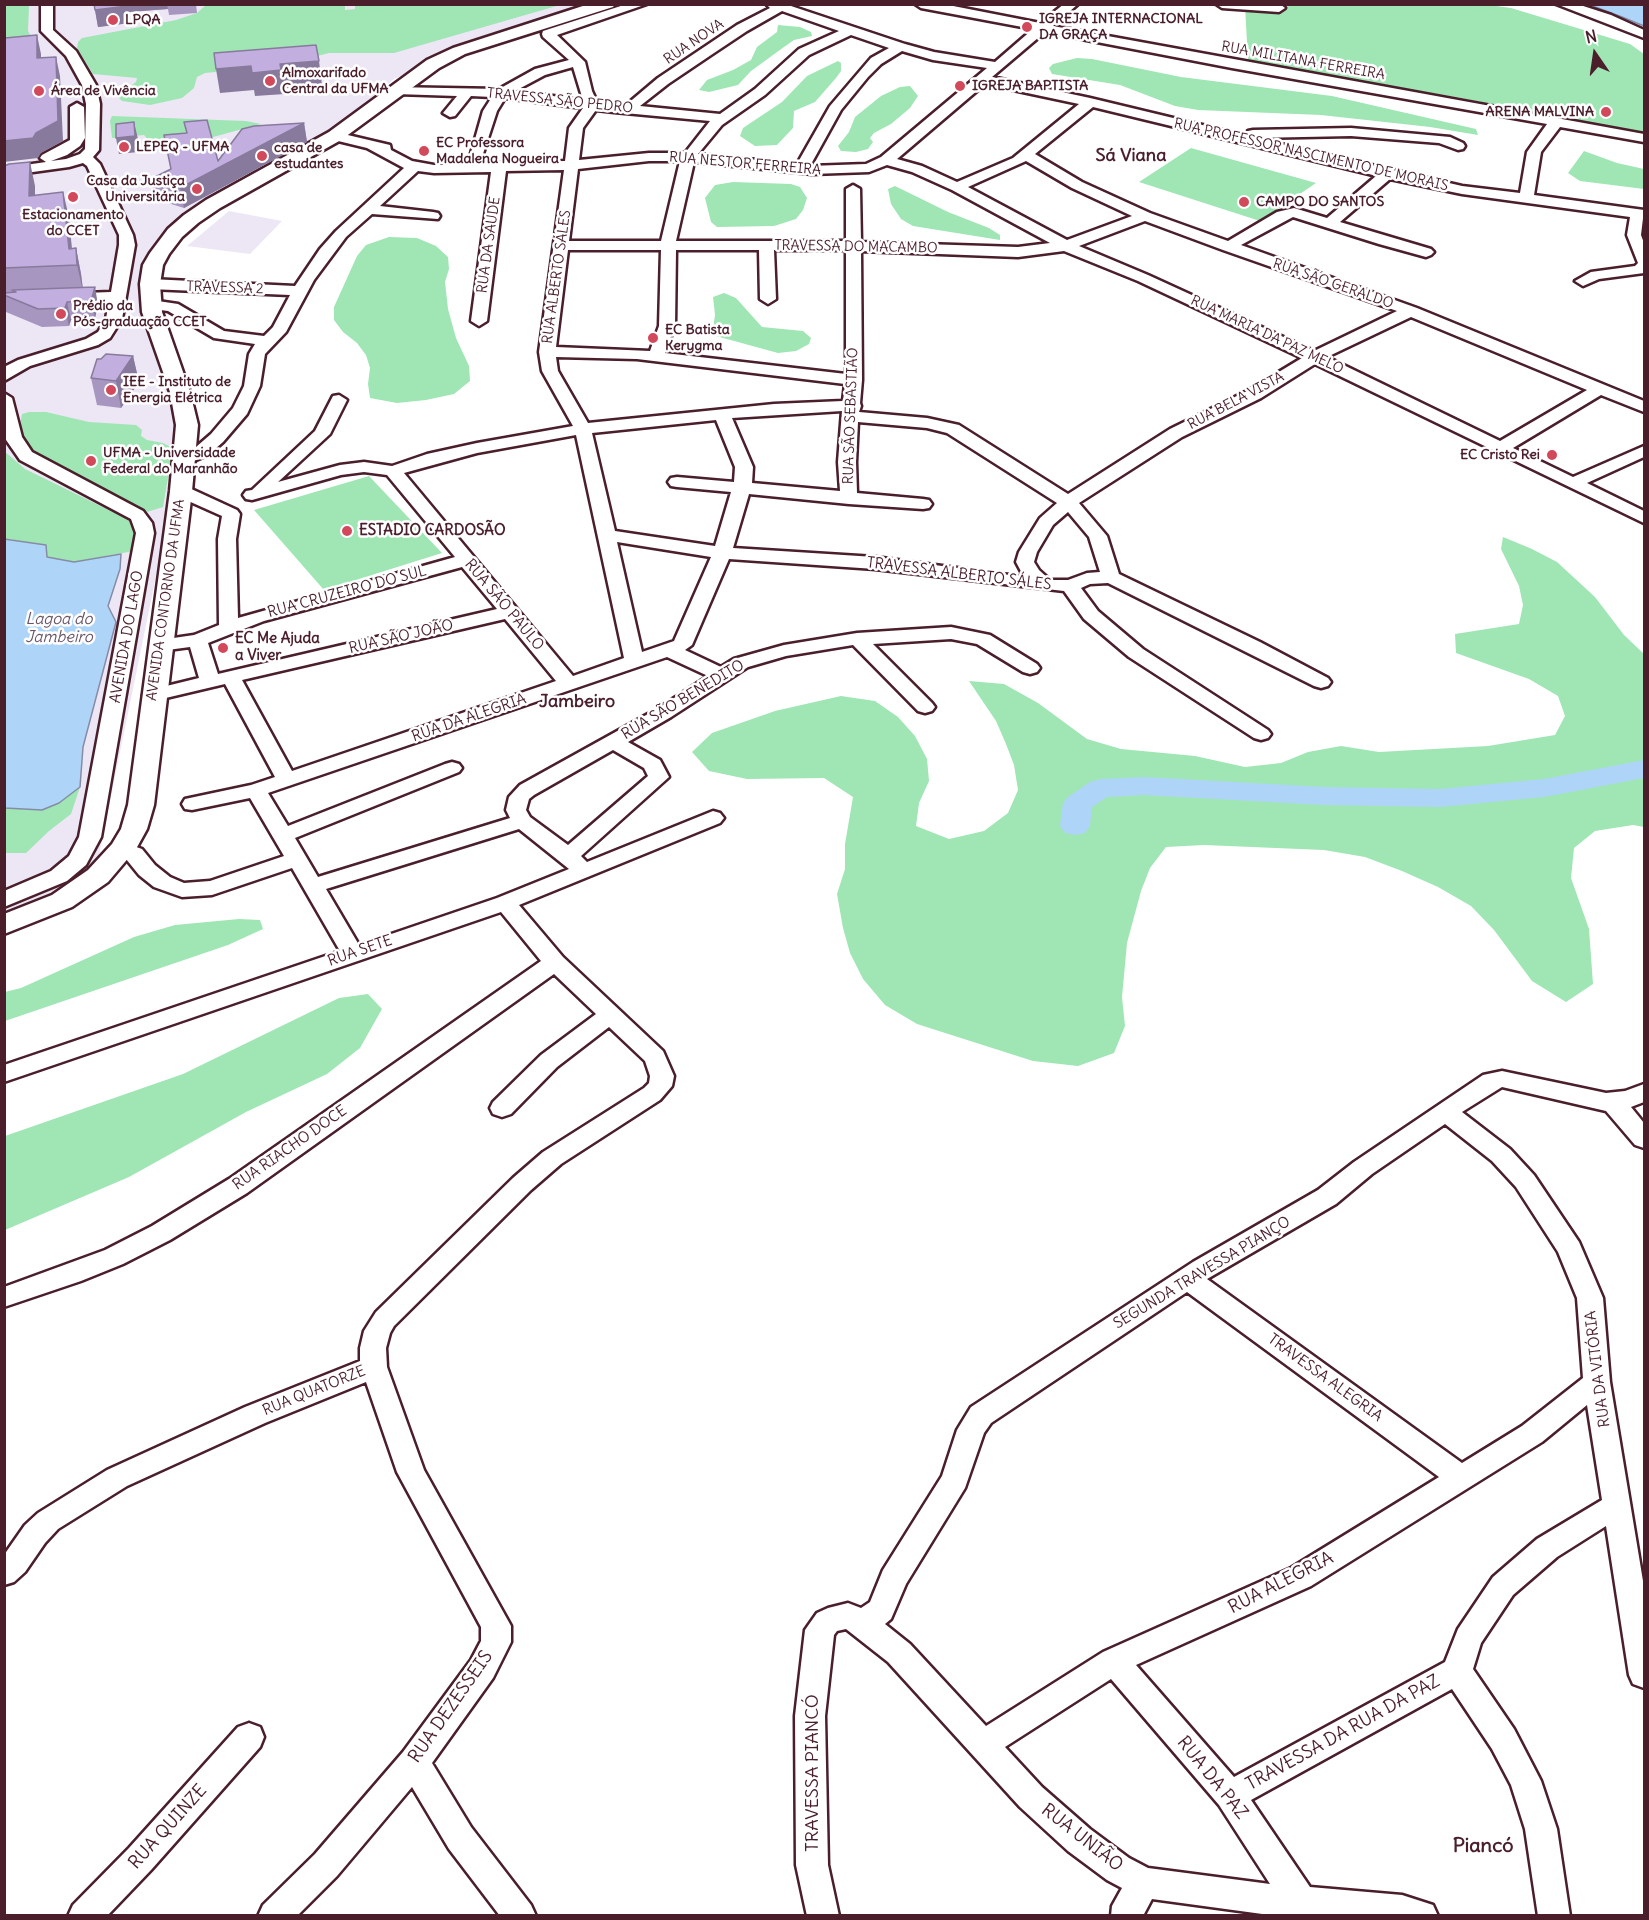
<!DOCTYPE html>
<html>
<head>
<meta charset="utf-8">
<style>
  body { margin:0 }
  #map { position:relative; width:1649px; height:1920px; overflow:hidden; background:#fff; font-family:Delius,sans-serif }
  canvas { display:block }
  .frame { position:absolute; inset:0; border:6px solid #4a1f2b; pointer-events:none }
  .north { position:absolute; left:1565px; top:24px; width:60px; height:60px; -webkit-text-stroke:4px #fff; paint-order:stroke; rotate:347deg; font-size:16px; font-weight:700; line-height:24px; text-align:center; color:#4a1f2b }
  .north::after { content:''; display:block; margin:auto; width:21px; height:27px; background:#4a1f2b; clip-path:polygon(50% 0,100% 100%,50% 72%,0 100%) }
</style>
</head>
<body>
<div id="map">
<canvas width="1649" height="1920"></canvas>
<div class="frame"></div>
<div class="north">N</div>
</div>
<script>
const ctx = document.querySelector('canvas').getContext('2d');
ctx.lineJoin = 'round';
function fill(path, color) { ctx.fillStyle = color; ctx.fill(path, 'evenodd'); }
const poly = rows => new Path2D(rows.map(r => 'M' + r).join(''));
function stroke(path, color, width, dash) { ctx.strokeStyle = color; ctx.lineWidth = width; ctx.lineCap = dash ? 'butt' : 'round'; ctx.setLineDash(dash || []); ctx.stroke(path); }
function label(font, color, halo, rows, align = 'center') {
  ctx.font = font + ' Delius,sans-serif'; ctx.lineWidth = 5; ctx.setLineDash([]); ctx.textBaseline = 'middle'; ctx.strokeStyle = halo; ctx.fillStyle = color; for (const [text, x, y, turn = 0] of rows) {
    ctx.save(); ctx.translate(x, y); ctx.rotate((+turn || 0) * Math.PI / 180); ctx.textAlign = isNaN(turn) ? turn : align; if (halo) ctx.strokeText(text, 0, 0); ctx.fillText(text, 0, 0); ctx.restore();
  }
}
fill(poly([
  [5,5,598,5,471,47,394,79,333,132,187,211,162,234,150,255,181,429,173,493,98,860,47,902,5,918],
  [229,211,282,221,250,254,187,246]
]), '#ede7f5');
fill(poly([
  [345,4,345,10,355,9,355,5,560,5,394,53,329,53,278,66,205,73,197,77,194,88,182,98,150,105,122,101,117,96,136,82,137,78,93,74,77,48,78,42,82,38,176,20,197,13,206,5],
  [4,5,29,5,28,31,36,44,5,47],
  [1245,5,1489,5,1511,8,1630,44,1644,54,1644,135,1461,98,1248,62],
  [778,25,800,27,811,32,812,36,794,40,784,47,751,71,738,85,709,92,699,90,707,80,733,70,751,60,757,47,777,32],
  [1077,58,1092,59,1181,77,1332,96,1476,129,1478,135,1430,127,1321,115,1198,110,1175,106,1120,85,1052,74,1049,68,1053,64],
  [838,61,841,63,841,71,836,78,815,102,794,111,793,128,777,145,755,146,740,136,743,128,782,102,807,76],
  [910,86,918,96,910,108,891,124,874,133,870,138,873,142,868,149,856,152,841,151,838,146,849,132,855,117,881,96,900,87],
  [112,116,246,121,261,124,213,137,149,141,144,135,112,138,110,121],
  [1191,148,1316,183,1260,221,1139,182],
  [1584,151,1617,163,1644,169,1644,189,1580,181,1568,173],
  [733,182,791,184,800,187,807,198,803,210,796,219,774,226,717,227,711,222,705,198,715,185],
  [895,186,948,212,989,228,1000,235,1000,240,913,226,901,219,891,204,888,189],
  [389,237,417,238,436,246,448,257,449,269,445,282,448,309,456,338,469,366,470,381,454,394,426,400,397,403,370,398,368,384,370,368,366,355,357,343,343,332,334,320,334,307,357,256,366,245],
  [724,293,736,298,762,327,803,331,811,338,809,344,796,351,778,353,716,336,713,329,715,315,713,297],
  [29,412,46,412,89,422,136,425,142,430,141,436,147,440,163,443,173,448,163,507,147,512,46,461,28,449,19,430,22,414],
  [4,451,25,469,123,517,138,527,139,550,74,562,47,557,11,539,5,539],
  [369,476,442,553,324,590,254,510],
  [1503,537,1532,549,1557,562,1595,597,1624,635,1644,654,1644,827,1633,825,1595,831,1574,848,1571,878,1589,929,1593,984,1566,1002,1532,981,1494,930,1471,906,1438,887,1402,871,1365,857,1324,850,1204,845,1166,847,1150,868,1141,891,1127,943,1122,997,1125,1026,1114,1053,1078,1066,1033,1061,917,1024,885,1005,863,979,850,953,843,928,837,894,845,869,845,844,853,797,824,778,747,779,709,771,692,752,712,733,775,711,841,696,875,701,898,717,915,736,927,759,929,781,919,803,916,826,949,839,984,831,1008,813,1018,790,1014,765,1006,744,996,721,969,681,1004,684,1038,703,1087,739,1121,749,1195,756,1245,767,1281,763,1308,752,1341,746,1379,752,1488,746,1555,735,1565,716,1558,696,1529,679,1456,653,1455,634,1519,624,1523,605,1519,586,1501,549],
  [80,787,71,814,49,831,26,853,5,853,4,808,42,810,59,803],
  [239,919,260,920,263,929,228,945,5,1021,5,992,21,988,134,937,175,925],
  [368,994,382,1009,360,1048,327,1074,246,1112,129,1177,5,1230,5,1136,183,1074,339,998]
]), '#9fe6b4');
const water = poly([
  [1590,5,1644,5,1644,26,1622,17,1590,5],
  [4,539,46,545,47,557,74,562,121,554,120,569,108,606,116,622,83,747,80,787,59,803,42,810,5,808,4,539]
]);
fill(water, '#aed5f8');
stroke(water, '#868ca6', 1.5);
fill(poly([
  [1644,760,1644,778,1544,797,1440,807,1324,805,1144,795,1107,797,1092,807,1090,826,1085,833,1075,835,1065,833,1060,826,1063,803,1068,797,1090,782,1100,779,1144,777,1324,787,1440,789,1544,779,1644,760]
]), '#aed5f8');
const minor = poly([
  [41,4,53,4,53,30,76,51,96,85,100,104,99,150,93,157,100,164,133,235,135,245,122,319,110,338,98,345,30,366,4,381,4,367,18,360,86,339,98,332,106,319,109,301,4,306,4,296,111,292,119,245,119,235,87,166,83,163,69,167,4,176,4,168,46,162,40,158,42,155,70,140,70,107,77,103,84,107,85,138,80,146,67,155,51,161,66,159,80,154,85,149,86,104,82,85,66,56,41,31,41,4],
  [627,4,647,4,557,35,585,62,592,91,597,102,626,105,658,78,737,25,770,8,766,4,792,4,791,6,905,44,934,52,995,62,1033,29,921,8,915,4,943,4,1040,23,1064,4,1078,4,1053,26,1644,134,1644,142,1560,127,1541,152,1534,195,1644,210,1641,235,1644,243,1644,273,1599,279,1583,286,1575,281,1591,272,1635,266,1638,263,1627,235,1630,217,1462,194,1390,179,1340,222,1431,249,1434,252,1431,255,1426,257,1379,244,1293,217,1241,245,1417,308,1644,401,1644,412,1601,395,1513,448,1573,477,1644,446,1644,457,1587,483,1644,511,1644,523,1315,364,1261,398,1182,437,1079,503,1107,536,1119,574,1260,642,1328,678,1331,682,1328,686,1321,688,1314,686,1108,583,1090,584,1081,588,1098,611,1143,649,1268,730,1271,734,1268,738,1261,740,1254,738,1129,657,1084,619,1064,591,875,569,729,559,692,645,685,650,721,667,734,659,784,645,857,633,951,627,990,635,1037,664,1040,668,1037,672,1030,674,1023,672,977,644,951,639,873,644,932,703,935,707,932,711,925,713,918,711,853,645,786,656,748,667,671,717,628,742,660,760,669,777,581,856,587,862,713,811,720,813,724,818,720,823,519,905,563,957,663,1051,674,1076,672,1086,660,1100,561,1164,531,1190,394,1326,390,1333,386,1348,387,1367,424,1470,511,1626,511,1642,493,1678,432,1763,471,1827,531,1905,536,1916,500,1916,449,1849,412,1787,337,1876,297,1916,258,1916,263,1905,315,1854,403,1752,471,1660,481,1641,481,1627,397,1472,366,1382,265,1423,127,1486,58,1529,45,1543,25,1572,14,1582,4,1585,4,1555,25,1525,38,1513,107,1470,245,1407,360,1361,360,1348,364,1331,376,1312,513,1178,543,1152,644,1088,649,1083,650,1076,645,1061,609,1027,557,1067,511,1114,502,1117,493,1114,490,1108,493,1102,541,1055,596,1014,554,974,247,1193,170,1240,123,1264,81,1281,4,1307,4,1287,105,1250,152,1226,229,1179,541,961,501,912,4,1082,4,1065,340,951,292,868,212,895,182,897,154,887,139,875,126,859,114,854,111,849,114,844,122,842,142,849,155,865,170,877,184,883,210,881,284,856,250,798,192,810,185,809,182,804,185,799,251,785,275,777,225,684,153,701,146,699,143,695,146,691,199,678,190,647,160,651,153,649,150,645,153,641,194,635,219,625,218,539,222,516,175,495,172,491,175,487,187,487,237,510,240,514,236,539,238,618,455,557,387,475,364,472,341,475,252,500,246,499,243,495,246,491,252,490,315,431,333,396,339,395,347,400,330,434,278,482,340,465,364,462,392,466,427,454,477,443,573,426,542,371,539,352,564,170,506,171,487,321,479,326,471,321,491,172,434,173,418,171,380,206,433,212,438,213,440,216,438,219,372,214,346,237,314,280,286,332,265,354,260,386,247,414,223,442,208,455,184,465,178,464,175,460,178,456,196,447,211,434,233,408,244,386,249,354,255,344,214,338,168,311,145,308,143,305,151,300,178,304,224,331,264,336,273,327,290,295,150,289,142,284,150,279,295,286,320,249,336,231,404,168,367,148,330,139,328,136,330,133,335,132,390,145,391,150,412,161,434,165,468,164,483,111,492,97,471,96,455,116,450,117,443,113,457,96,396,94,389,90,391,87,499,89,535,69,569,60,543,37,542,34,543,31,627,4],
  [782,11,839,31,799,49,755,89,720,114,640,106,668,84,711,55,747,31,782,11],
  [1045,32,1232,68,1547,124,1527,152,1520,193,1462,186,1255,138,1351,136,1439,143,1458,150,1463,149,1465,146,1463,143,1450,137,1351,128,1253,130,1248,131,1248,136,1090,98,992,77,1045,32],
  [851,35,889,48,871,58,830,106,797,164,698,154,722,125,765,95,809,55,851,35],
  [902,51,933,60,987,68,881,157,866,164,810,166,841,110,868,77,881,64,902,51],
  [573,67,583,100,515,91,545,75,573,67],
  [985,84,1079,104,1013,158,957,182,922,166,897,159,985,84],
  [505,98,583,108,569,128,565,161,480,163,497,111,505,98],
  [1093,107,1369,174,1376,176,1327,218,1294,208,1277,212,1228,241,1150,213,1082,182,1035,154,1093,107],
  [596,110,614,112,710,121,685,153,649,153,579,160,583,128,596,110],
  [649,161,680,161,661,241,569,241,578,169,649,161],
  [1026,161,1072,188,1132,216,1067,240,968,187,1026,161],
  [694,162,812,174,869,172,887,165,912,172,952,190,1050,243,1018,247,861,242,860,189,853,185,846,189,846,241,676,241,694,162],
  [1145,221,1223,250,1397,311,1314,351,1148,275,1079,246,1145,221],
  [568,250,661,250,659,326,650,351,556,347,568,250],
  [676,250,759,250,760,299,768,304,776,299,774,250,846,250,846,374,665,353,675,326,676,250],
  [861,251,1018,257,1064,251,1138,281,1302,358,1249,390,1170,429,1068,494,959,425,927,418,859,412,861,406,860,403,862,380,861,251],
  [1411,317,1587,390,1500,441,1327,357,1411,317],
  [556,357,637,359,845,384,843,401,774,404,588,423,558,371,556,357],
  [842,411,838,462,840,491,752,483,753,467,732,418,842,411],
  [716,420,735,467,734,482,677,477,671,478,668,482,671,486,677,487,731,492,715,546,615,531,592,433,716,420],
  [858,422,927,428,947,433,1057,503,1040,518,1019,552,1016,562,1024,577,875,557,733,548,749,494,849,504,923,509,929,508,932,504,929,500,923,499,857,493,856,462,858,422],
  [576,435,624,658,573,676,404,473,477,453,576,435],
  [1068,512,1089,537,1100,572,1087,573,1068,580,1050,580,1039,570,1034,562,1037,552,1053,525,1068,512],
  [617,542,711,557,674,641,642,652,617,542],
  [462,567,497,609,218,674,208,643,264,621,462,567],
  [505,619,556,681,292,771,242,680,505,619],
  [667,657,708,676,657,709,520,785,509,797,506,810,510,818,318,877,295,838,459,772,462,768,459,764,452,762,445,764,288,826,268,793,667,657],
  [613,750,644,768,648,776,568,845,530,817,526,810,529,799,534,795,613,750],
  [519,829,569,869,497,898,359,945,326,889,519,829],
  [1216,4,1280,4,1285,8,1279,12,1222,8,1216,4],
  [1556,4,1577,4,1611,15,1644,30,1644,38,1556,4],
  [4,393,12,398,22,437,32,452,143,511,152,523,154,533,101,837,86,865,67,881,4,907,4,891,51,871,69,856,79,837,136,533,131,519,20,460,4,437,4,393],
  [1502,1071,1606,1093,1625,1091,1644,1084,1644,1102,1631,1107,1644,1123,1644,1148,1635,1145,1606,1111,1502,1087,1462,1112,1510,1149,1534,1175,1579,1242,1603,1298,1610,1382,1644,1587,1644,1688,1633,1684,1629,1675,1606,1526,1557,1557,1513,1595,1481,1643,1473,1669,1514,1729,1541,1781,1557,1829,1570,1916,1538,1916,1525,1829,1511,1785,1492,1749,1452,1689,1251,1800,1310,1887,1402,1895,1433,1905,1438,1916,1277,1916,1152,1899,1143,1916,1111,1916,1112,1906,1122,1888,1107,1880,1068,1851,1020,1807,888,1662,846,1629,837,1631,834,1635,825,1716,828,1865,839,1916,807,1916,796,1865,795,1716,805,1630,817,1613,828,1608,848,1603,861,1608,870,1602,883,1570,942,1476,957,1430,971,1407,1193,1262,1318,1190,1354,1162,1483,1075,1502,1071],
  [1445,1124,1492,1161,1516,1187,1558,1252,1577,1298,1583,1378,1522,1426,1462,1463,1207,1279,1336,1204,1372,1174,1445,1124],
  [1187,1292,1439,1477,1291,1568,1103,1652,986,1726,910,1644,885,1624,891,1619,906,1584,965,1488,984,1433,991,1423,1187,1292],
  [1587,1405,1602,1500,1537,1539,1493,1577,1458,1629,1445,1662,1234,1777,1136,1665,1311,1586,1542,1442,1587,1405],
  [1111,1679,1219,1805,1270,1884,1148,1868,1129,1858,1090,1829,1042,1787,1005,1747,1111,1679],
  [249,1723,260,1727,264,1737,260,1747,151,1870,107,1916,68,1916,73,1905,129,1848,238,1727,249,1723]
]);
const major = poly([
  [589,4,615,4,613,7,465,54,439,68,341,140,220,208,198,223,182,237,169,254,163,265,160,284,162,312,190,392,198,425,192,491,154,805,147,829,136,849,108,882,72,907,4,934,4,914,52,895,88,870,112,844,121,829,128,805,170,491,176,425,170,392,142,312,140,284,143,265,150,253,168,229,184,215,206,200,329,132,427,60,453,48,589,4]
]);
stroke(minor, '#4a1f2b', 5);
stroke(major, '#4a1f2b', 5);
fill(minor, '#fff');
fill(major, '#fff');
fill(poly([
  [94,4,196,4,197,13,169,15,168,9,128,12,130,23,98,27],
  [345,4,373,4,345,6],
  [304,123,307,142,184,208,155,199,151,179,218,161],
  [4,166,35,186,35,195,69,217,72,249,76,248,81,274,83,288,98,305,95,318,71,320,69,326,42,327,6,312,4,321],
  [133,356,139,382,121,408,97,405,91,378,101,359]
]), '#a796c0');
fill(poly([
  [126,4,167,4,168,9,128,12,130,23,98,27,95,10],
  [37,35,41,54,41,78,37,58],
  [56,57,60,76,63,141,41,153,38,158,4,162,4,141],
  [319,61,322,85,284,88,285,94,255,96,254,90,220,93,216,69],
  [134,122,138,139,138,152,119,154,116,138],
  [304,123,307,142,184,208,180,188],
  [30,162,35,186,35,221,29,196],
  [63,192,69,217,73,265,69,249],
  [76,248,81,274,83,291,77,265],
  [95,287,98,305,95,318,91,301],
  [67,302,71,320,69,326,65,308],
  [4,305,6,312,4,321],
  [133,356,139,382,121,408,116,381]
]), '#887a9c');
const building = poly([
  [94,4,126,4,127,6,95,10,94,4],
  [37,35,37,58,56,57,58,121,36,133,33,138,4,141,5,38,37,35],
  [316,45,319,61,280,64,281,70,252,73,251,66,216,69,214,53,316,45],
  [207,120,218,161,242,129,254,126,304,123,180,188,151,179,171,169,164,135,187,133,184,122,207,120],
  [134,122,135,136,116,138,116,124,134,122],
  [30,162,29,196,63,192,69,249,76,248,77,265,4,268,4,166,9,164,30,162],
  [95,287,91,301,67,302,65,308,38,309,4,295,4,293,16,292,12,290,95,287],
  [106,354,133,356,116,381,91,378,97,359,101,359,106,354]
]);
fill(building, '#c2afdf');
stroke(building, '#887a9c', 1.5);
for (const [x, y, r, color] of [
  [113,20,6,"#d1495b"],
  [1027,27,6,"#d1495b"],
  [270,81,6,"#d1495b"],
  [960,86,6,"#d1495b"],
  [39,91,6,"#d1495b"],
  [1606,112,6,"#d1495b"],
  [124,147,6,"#d1495b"],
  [424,151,6,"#d1495b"],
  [262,156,6,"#d1495b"],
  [197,189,6,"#d1495b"],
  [73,197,6,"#d1495b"],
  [1244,202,6,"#d1495b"],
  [61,314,6,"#d1495b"],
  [653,338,6,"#d1495b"],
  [111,390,6,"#d1495b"],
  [1552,455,6,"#d1495b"],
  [91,461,6,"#d1495b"],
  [347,531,6,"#d1495b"],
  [223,648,6,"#d1495b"]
]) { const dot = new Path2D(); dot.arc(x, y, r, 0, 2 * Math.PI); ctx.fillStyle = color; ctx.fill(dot); stroke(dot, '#fff', 2); }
label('bold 14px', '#4a1f2b', '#fff', [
  ["IGREJA INTERNACIONAL",1039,19],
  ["DA GRAÇA",1039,35],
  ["LPQA",125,20],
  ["Almoxarifado",282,73],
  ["Central da UFMA",282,89],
  ["IGREJA BAPTISTA",972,86],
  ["Área de Vivência",51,91],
  ["ARENA MALVINA",1594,112,"right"],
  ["EC Professora",436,143],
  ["Madalena Nogueira",436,159],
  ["LEPEQ - UFMA",136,147],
  ["casa de",274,148],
  ["estudantes",274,164],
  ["Casa da Justiça",185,181,"right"],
  ["Universitária",185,197,"right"],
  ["CAMPO DO SANTOS",1256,202],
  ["Estacionamento",73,215,"center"],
  ["do CCET",73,231,"center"],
  ["Prédio da",73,306],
  ["Pós-graduação CCET",73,322],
  ["EC Batista",665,330],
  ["Kerygma",665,346],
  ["IEE - Instituto de",123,382],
  ["Energia Elétrica",123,398],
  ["UFMA - Universidade",103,453],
  ["Federal do Maranhão",103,469],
  ["EC Cristo Rei",1540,455,"right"]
], 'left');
label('14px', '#4a1f2b', '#fff', [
  ["RUA NOVA",694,42,-34],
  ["RUA MILITANA FERREIRA",1303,61,10],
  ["TRAVESSA SÃO PEDRO",560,101,6],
  ["RUA PROFESSOR NASCIMENTO DE MORAIS",1311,155,13],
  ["RUA NESTOR FERREIRA",745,164,5],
  ["RUA DA SAUDE",489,245,-82],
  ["TRAVESSA DO MACAMBO",856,247,1],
  ["RUA ALBERTO SÁLES",557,277,-82],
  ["RUA SÃO GERALDO",1333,284,19],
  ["TRAVESSA 2",225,288,2],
  ["RUA MARIA DA PAZ MELO",1267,335,25],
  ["RUA BELA VISTA",1236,401,-28],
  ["RUA SÃO SEBASTIÃO",851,416,-88],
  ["AVENIDA CONTORNO DA UFMA",166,600,-82]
]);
label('bold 15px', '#4a1f2b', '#fff', [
  ["ESTADIO CARDOSÃO",359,531],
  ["EC Me Ajuda",235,639],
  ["a Viver",235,656]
], 'left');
label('15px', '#4a1f2b', '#fff', [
  ["TRAVESSA ALBERTO SÁLES",959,574,7],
  ["RUA CRUZEIRO DO SUL",347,592,-15],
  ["RUA SÃO PAULO",504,605,50],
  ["AVENIDA DO LAGO",127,637,-80],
  ["RUA SÃO JOÃO",401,637,-13],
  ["RUA SÃO BENEDITO",683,700,-31],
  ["RUA DA ALEGRIA",469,718,-19],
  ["RUA SETE",360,951,-19],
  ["RUA RIACHO DOCE",290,1148,-35],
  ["SEGUNDA TRAVESSA PIANÇO",1202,1273,-31],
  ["RUA DA VITÓRIA",1598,1369,-97],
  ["TRAVESSA ALEGRIA",1325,1378,36],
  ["RUA QUATORZE",314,1391,-22]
]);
label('italic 16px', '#685668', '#fff', [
  ["Lagoa do",59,619],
  ["Jambeiro",59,637]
]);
label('bold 18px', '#4a1f2b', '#fff', [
  ["Sá Viana",1131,156]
]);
label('bold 18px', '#4a1f2b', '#fff', [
  ["Jambeiro",577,702]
]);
label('18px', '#4a1f2b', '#fff', [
  ["RUA ALEGRIA",1281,1583,-27],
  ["RUA DEZESSEIS",451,1707,-55],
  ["TRAVESSA DA RUA DA PAZ",1343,1733,-29],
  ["TRAVESSA PIANCÓ",813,1773,-90],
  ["RUA DA PAZ",1212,1778,51],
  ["RUA QUINZE",168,1827,-48],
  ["RUA UNIÃO",1082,1838,38]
]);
label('bold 20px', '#4a1f2b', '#fff', [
  ["Piancó",1483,1846]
]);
</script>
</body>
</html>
